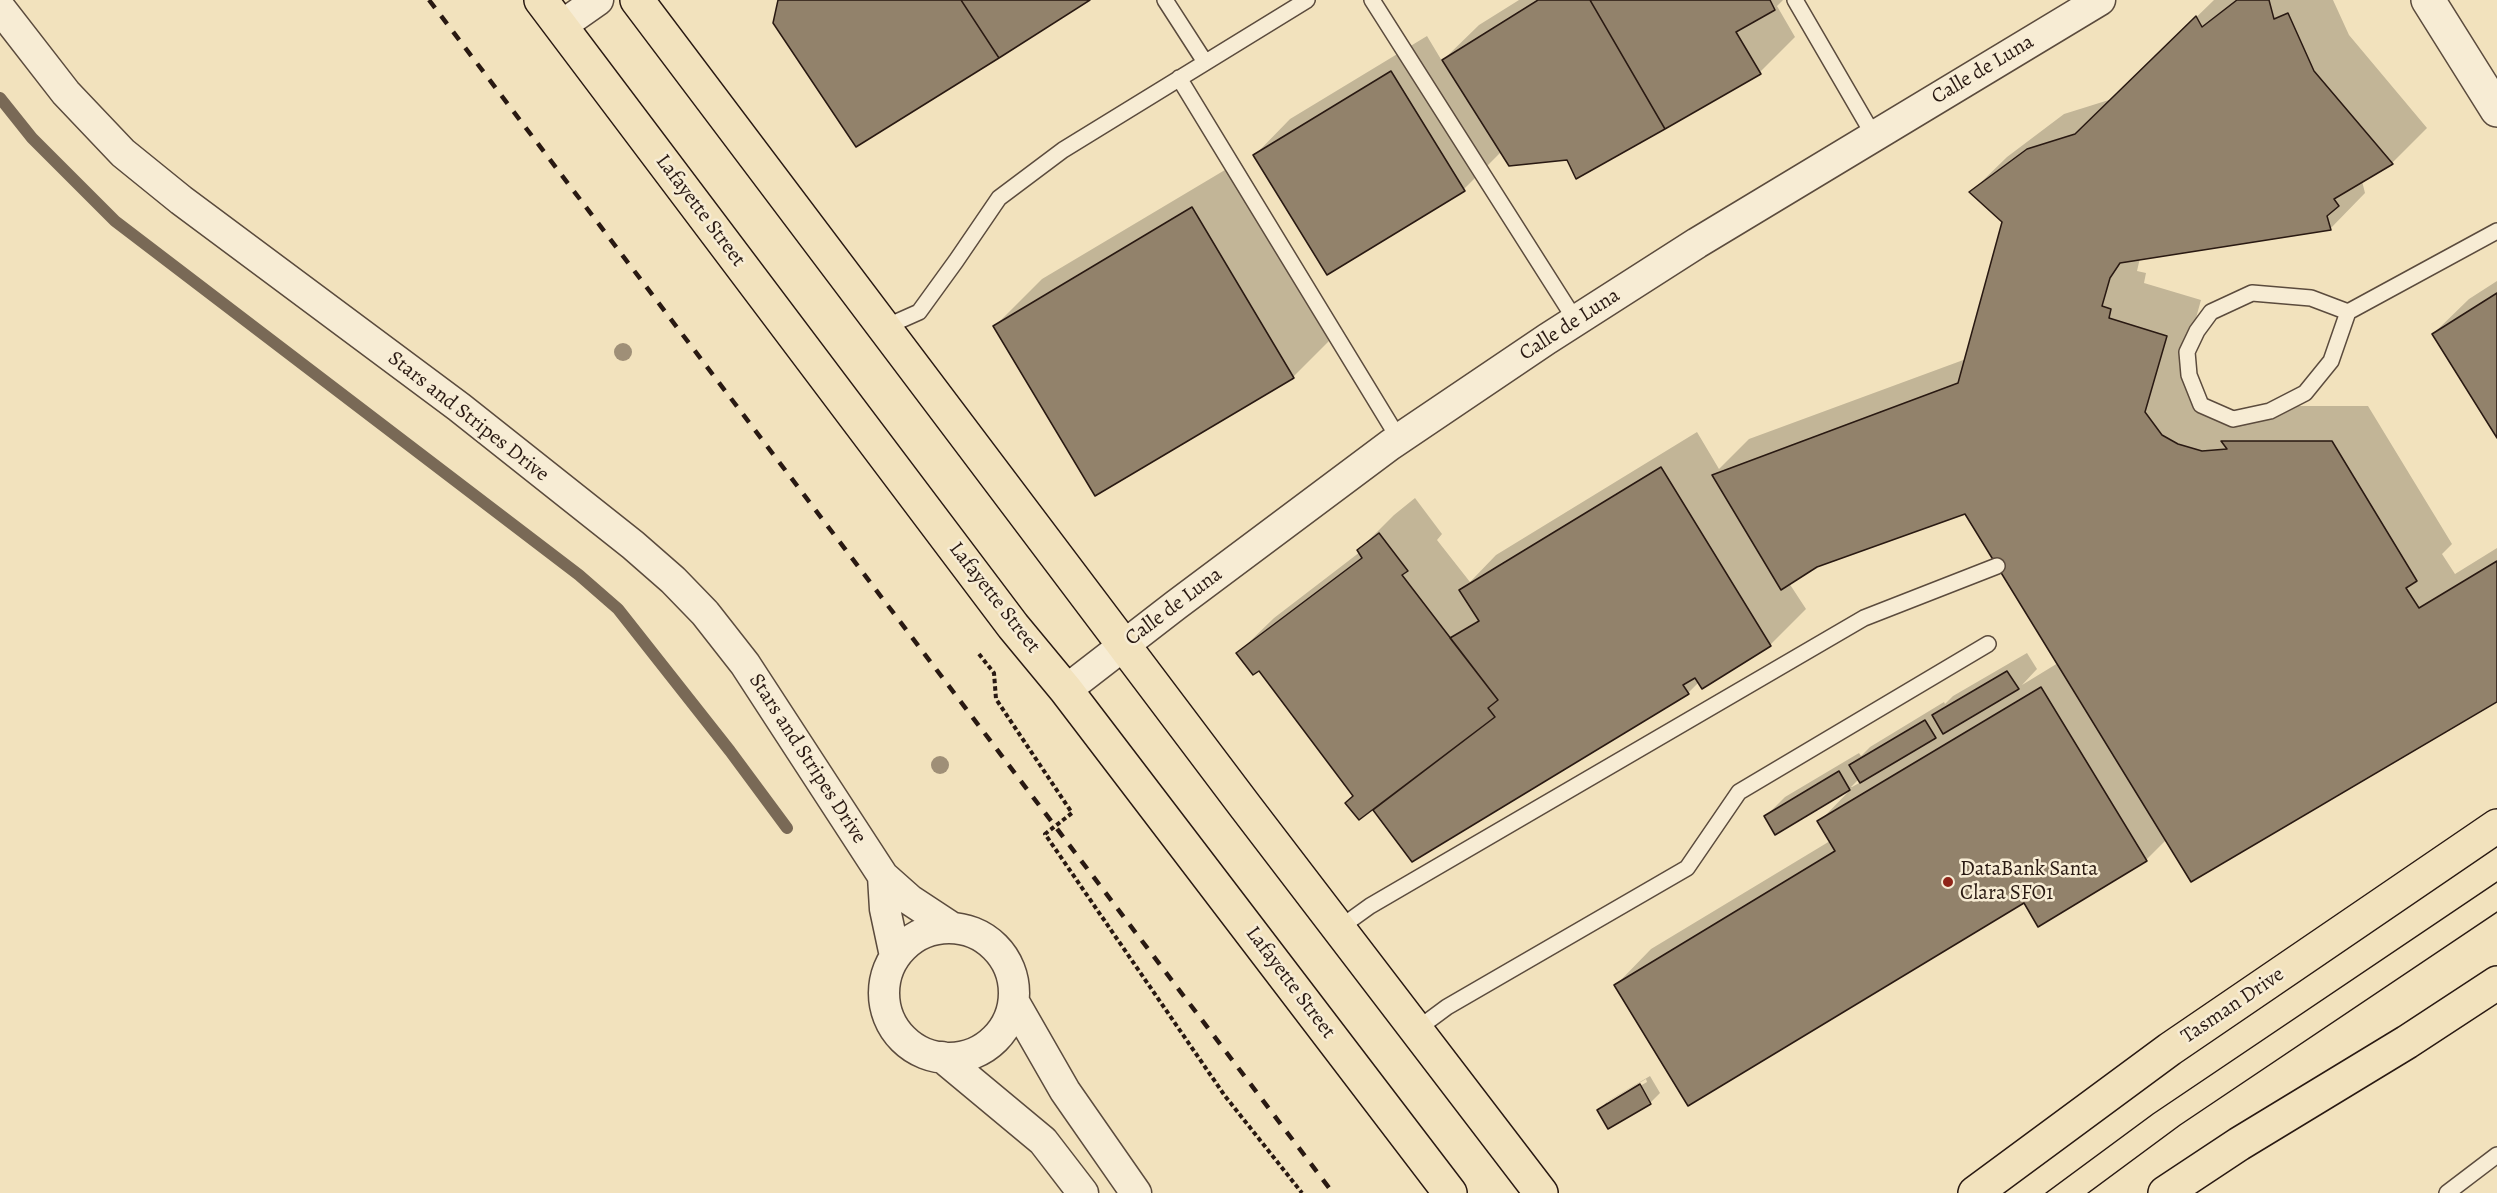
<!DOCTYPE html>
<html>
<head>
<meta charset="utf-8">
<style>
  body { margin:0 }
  canvas { display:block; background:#f2e2bd }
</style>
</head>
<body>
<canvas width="2497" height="1193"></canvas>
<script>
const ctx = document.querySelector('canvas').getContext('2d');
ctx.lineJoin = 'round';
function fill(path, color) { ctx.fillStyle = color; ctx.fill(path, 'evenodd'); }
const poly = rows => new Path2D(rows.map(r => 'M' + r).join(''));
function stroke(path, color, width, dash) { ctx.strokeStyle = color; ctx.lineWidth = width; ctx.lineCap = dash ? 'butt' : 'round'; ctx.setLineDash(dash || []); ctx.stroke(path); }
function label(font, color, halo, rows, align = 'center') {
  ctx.font = font + ' Alegreya,serif'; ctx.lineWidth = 5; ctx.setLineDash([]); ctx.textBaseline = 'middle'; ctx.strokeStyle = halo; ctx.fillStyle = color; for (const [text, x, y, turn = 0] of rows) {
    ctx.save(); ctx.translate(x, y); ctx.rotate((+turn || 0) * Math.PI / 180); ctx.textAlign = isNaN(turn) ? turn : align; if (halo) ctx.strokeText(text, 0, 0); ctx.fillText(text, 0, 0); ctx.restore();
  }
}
fill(poly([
  [1519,0,1783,0,1777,6,1795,37,1760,72,1568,159,1501,152,1464,189,1327,273,1255,155,1290,119,1427,36,1442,61,1479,25],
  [2214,0,2333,0,2349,35,2427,128,2392,163,2362,181,2365,193,2330,229,2140,258,2137,271,2146,273,2144,283,2201,300,2180,376,2198,400,2238,416,2258,406,2368,406,2452,544,2442,554,2455,574,2497,548,2497,701,2167,839,2146,860,2025,901,1616,985,1651,949,1830,841,1819,822,1852,788,1776,833,1766,816,1785,797,1859,753,1861,756,1870,747,1944,702,1945,704,1953,696,2027,653,2037,669,2022,685,2058,663,1966,512,1816,566,1789,583,1806,609,1770,645,1699,682,1688,693,1413,860,1373,808,1355,796,1259,669,1238,653,1274,618,1360,552,1359,550,1394,515,1415,498,1442,534,1437,540,1470,582,1496,555,1697,432,1719,469,1749,439,1966,359,2004,222,1971,192,2007,157,2064,114,2112,99],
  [1859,779,1861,782,1852,787,1851,787],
  [1240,161,1340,330,1293,377,995,326,1042,279],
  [2497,281,2497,435,2433,334,2469,299],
  [1650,1076,1660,1093,1650,1103,1608,1127,1599,1110,1608,1101],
  [1646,1079,1647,1082,1607,1105,1607,1102]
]), '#0003');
stroke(poly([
  [0,98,32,138,115,221,579,575,618,609,730,751,787,828]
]), '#796956', 12);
const building = poly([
  [778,0,961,0,999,58,856,147,773,23,778,0],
  [961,0,1090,0,999,58,961,0],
  [1538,0,1590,0,1665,129,1576,179,1567,160,1509,166,1442,60,1538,0],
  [1590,0,1770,0,1775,10,1736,32,1761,74,1665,129,1590,0],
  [2237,0,2269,0,2274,19,2288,13,2314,71,2393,164,2334,199,2339,206,2327,216,2331,230,2120,263,2110,278,2102,306,2111,309,2109,318,2167,336,2145,412,2162,435,2178,444,2202,451,2227,449,2221,441,2332,441,2417,581,2406,588,2419,608,2497,561,2497,702,2191,882,1965,514,1817,567,1781,590,1712,475,1958,383,2002,222,1969,192,2027,149,2075,134,2196,16,2202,27,2237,0],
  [1391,71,1465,191,1327,275,1253,155,1391,71],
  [1192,207,1294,378,1095,496,993,326,1192,207],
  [2497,293,2497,438,2432,334,2497,293],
  [1661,467,1771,646,1702,689,1695,678,1683,685,1689,694,1412,862,1373,810,1495,717,1488,708,1498,700,1450,638,1479,621,1459,590,1661,467],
  [1379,533,1408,571,1402,575,1498,700,1488,708,1495,717,1359,820,1345,803,1353,796,1259,671,1253,675,1236,653,1362,558,1357,550,1379,533],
  [2007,671,2019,689,1943,734,1932,715,2007,671],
  [2041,687,2147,861,2038,927,2024,903,1688,1106,1614,985,1835,851,1817,821,2041,687],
  [1925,720,1936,738,1860,783,1849,765,1925,720],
  [1839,771,1850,790,1775,835,1764,816,1839,771],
  [1640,1084,1651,1104,1608,1129,1597,1110,1640,1084]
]);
fill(building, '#92826b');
stroke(building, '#291912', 1.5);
const service = poly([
  [1165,0,1205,62],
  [1372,0,1576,321],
  [1795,0,1874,136],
  [1179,78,1399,439],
  [2348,312,2311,298,2252,293,2211,312,2197,331,2187,352,2189,375,2201,405,2233,419,2270,411,2305,393,2331,361,2348,312,2497,231],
  [883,328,919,312,956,261,999,198,1063,150,1307,0],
  [1338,929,1370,906,1864,618,1997,566],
  [1416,1030,1447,1007,1687,868,1739,792,1988,644],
  [2447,1193,2497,1155]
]);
const minor = poly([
  [0,8,66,93,123,153,181,200,459,407,633,545,673,580,705,613,745,664,883,876,910,900,951,927],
  [561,26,598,0],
  [1066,690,1176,605,1390,445,1547,339,1697,243,2100,0],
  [883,876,885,909,895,956],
  '884 993a65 65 0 1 1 130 0a65 65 0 1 1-130 0Z',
  [1014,1002,1065,1091,1136,1193],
  [942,1057,1043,1141,1083,1193]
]);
const tertiary = poly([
  [2428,0,2497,110]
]);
const primary = poly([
  [541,0,1013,626,1066,690,1450,1193],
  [637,0,1245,806,1541,1193],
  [1975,1193,2170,1049,2497,826],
  [2165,1193,2239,1144,2407,1042,2497,983]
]);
stroke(service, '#5b4b3d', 18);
stroke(minor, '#5b4b3d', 33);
stroke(tertiary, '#5b4b3d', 36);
stroke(primary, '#291912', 36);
stroke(poly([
  [979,654,994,673,996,699,1072,813,1045,834,1225,1096,1302,1193]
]), '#291912', 4, [4.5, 3]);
stroke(service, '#f7ecd4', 15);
stroke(minor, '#f7ecd4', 30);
stroke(tertiary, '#f7ecd4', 33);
stroke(primary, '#f2e2bd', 33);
stroke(poly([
  [2046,1193,2153,1114,2497,882],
  [2088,1193,2180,1125,2497,912]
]), '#291912', 1.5);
stroke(poly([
  [429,0,1333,1193]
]), '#291912', 4.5, [10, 10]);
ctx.fillStyle = '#9f8f77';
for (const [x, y] of [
  [623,352],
  [940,765]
]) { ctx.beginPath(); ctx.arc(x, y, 9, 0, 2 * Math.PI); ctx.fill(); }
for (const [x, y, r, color] of [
  [1948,882,6,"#8f2418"]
]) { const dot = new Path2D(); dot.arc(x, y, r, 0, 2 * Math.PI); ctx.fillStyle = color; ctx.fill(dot); stroke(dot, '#f7ecd4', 2); }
label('21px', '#291912', '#f7ecd4', [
  ["Calle de Luna",1983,70,-31],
  ["Lafayette Street",700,211,53],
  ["Calle de Luna",1570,325,-33],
  ["Stars and Stripes Drive",468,417,38],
  ["Lafayette Street",994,598,52],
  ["Calle de Luna",1174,607,-37],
  ["Stars and Stripes Drive",807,759,57],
  ["Lafayette Street",1290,983,53],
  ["Tasman Drive",2233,1006,-34]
]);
label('21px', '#291912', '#f7ecd4', [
  ["DataBank Santa",1960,870],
  ["Clara SFO1",1960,894]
], 'left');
</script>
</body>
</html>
